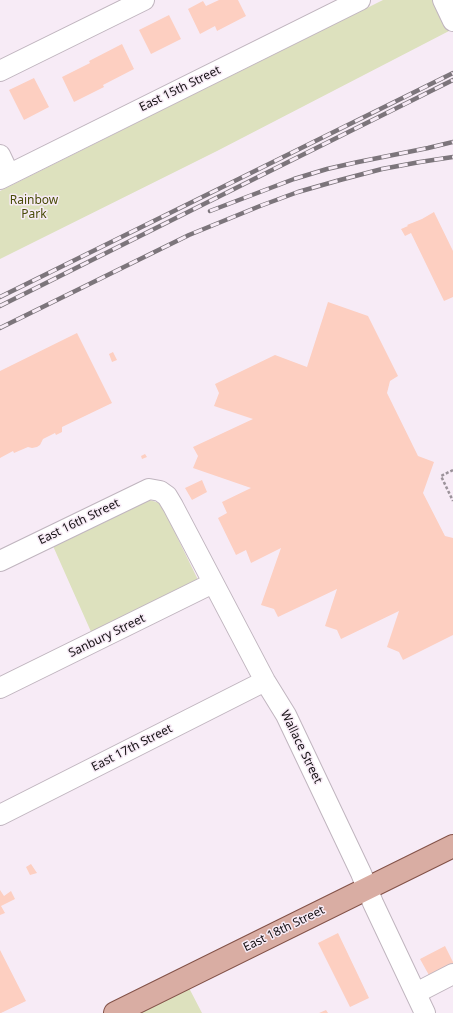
<!DOCTYPE html>
<html>
<head>
<meta charset="utf-8">
<style>
  body { margin:0 }
  canvas { display:block; background:#f7ebf6 }
</style>
</head>
<body>
<canvas width="453" height="1013"></canvas>
<script>
const ctx = document.querySelector('canvas').getContext('2d');
ctx.lineJoin = 'round';
function fill(path, color) { ctx.fillStyle = color; ctx.fill(path, 'evenodd'); }
const poly = rows => new Path2D(rows.map(r => 'M' + r).join(''));
function stroke(path, color, width, dash) { ctx.strokeStyle = color; ctx.lineWidth = width; ctx.lineCap = dash ? 'butt' : 'round'; ctx.setLineDash(dash || []); ctx.stroke(path); }
function label(font, color, halo, rows, align = 'center') {
  ctx.font = font + ' "Noto Sans",sans-serif'; ctx.lineWidth = 3; ctx.setLineDash([]); ctx.textBaseline = 'middle'; ctx.strokeStyle = halo; ctx.fillStyle = color; for (const [text, x, y, turn = 0] of rows) {
    ctx.save(); ctx.translate(x, y); ctx.rotate((+turn || 0) * Math.PI / 180); ctx.textAlign = isNaN(turn) ? turn : align; if (halo) ctx.strokeText(text, 0, 0); ctx.fillText(text, 0, 0); ctx.restore();
  }
}
fill(poly([
  [383,0,434,0,449,31,217,151,0,259,0,191],
  [150,500,159,503,163,508,200,584,92,634,53,546,144,502],
  [189,988,202,1013,140,1013]
]), '#dde1be');
fill(poly([
  [219,0,238,0,246,16,217,31,215,26,200,34,188,9,203,1,206,6],
  [169,15,181,39,151,54,139,30],
  [122,44,134,69,103,85,104,87,74,102,62,77,90,63,89,61],
  [34,78,49,107,24,120,9,90],
  [434,212,453,251,453,297,444,301,411,233,405,236,401,229,408,226,407,225,422,219],
  [328,302,368,316,398,376,390,381,387,393,418,456,434,462,423,493,445,536,453,538,453,635,403,660,399,652,387,647,399,611,341,639,337,630,325,626,337,589,278,617,274,609,261,605,281,548,251,563,246,550,236,555,218,518,227,513,222,502,251,488,193,468,198,456,193,447,253,419,214,406,219,393,215,384,275,355,307,367],
  [77,333,112,403,62,427,62,432,56,435,55,433,43,439,40,445,37,447,32,448,28,447,14,453,13,451,0,458,0,371],
  [113,352,117,360,112,362,109,354],
  [145,454,147,457,142,459,141,456],
  [202,480,207,492,192,500,185,488],
  [31,864,37,873,30,875,26,867],
  [0,890,4,896,11,891,15,899,1,906,5,913,0,915],
  [338,933,369,998,350,1007,318,943],
  [445,946,453,962,453,967,430,977,420,959],
  [0,950,26,1001,1,1013,0,1013],
  [326,1010,328,1013,319,1013]
]), '#fdcfc1');
const minor = poly([
  [443,0,453,21],
  [0,71,144,0],
  [0,155,9,174],
  [0,179,360,0],
  [0,561,149,489,160,491,167,496,173,506,265,681,286,715,361,873,373,903,425,1013],
  [0,688,213,583],
  [0,815,265,681],
  [416,993,453,974]
]);
const major = poly([
  [115,1013,453,846]
]);
stroke(minor, '#c0b5bf', 22);
stroke(major, '#835248', 24);
stroke(poly([
  [453,470,441,476,453,501]
]), '#9c939b', 2.5, [3, 2]);
stroke(minor, '#fff', 20);
stroke(major, '#d9ada3', 22);
const rail = poly([
  [210,211,294,179,327,169,358,162,428,148,453,142],
  [0,297,453,73],
  [0,306,254,179,453,80],
  [0,328,189,235,260,206,298,192,340,180,382,169,420,162,453,157]
]);
stroke(rail, '#7c757b', 4.5);
stroke(rail, '#f7ebf6', 3, [9]);
label('12px', '#130f12', '#f7ebf6', [
  ["East 15th Street",180,89,-26],
  ["East 16th Street",79,522,-26],
  ["Sanbury Street",107,636,-26],
  ["Wallace Street",301,747,64],
  ["East 17th Street",132,748,-27],
  ["East 18th Street",284,929,-26]
]);
label('12px', '#494c07', '#f7ebf6', [
  ["Rainbow",34,201],
  ["Park",34,215]
]);
</script>
</body>
</html>
